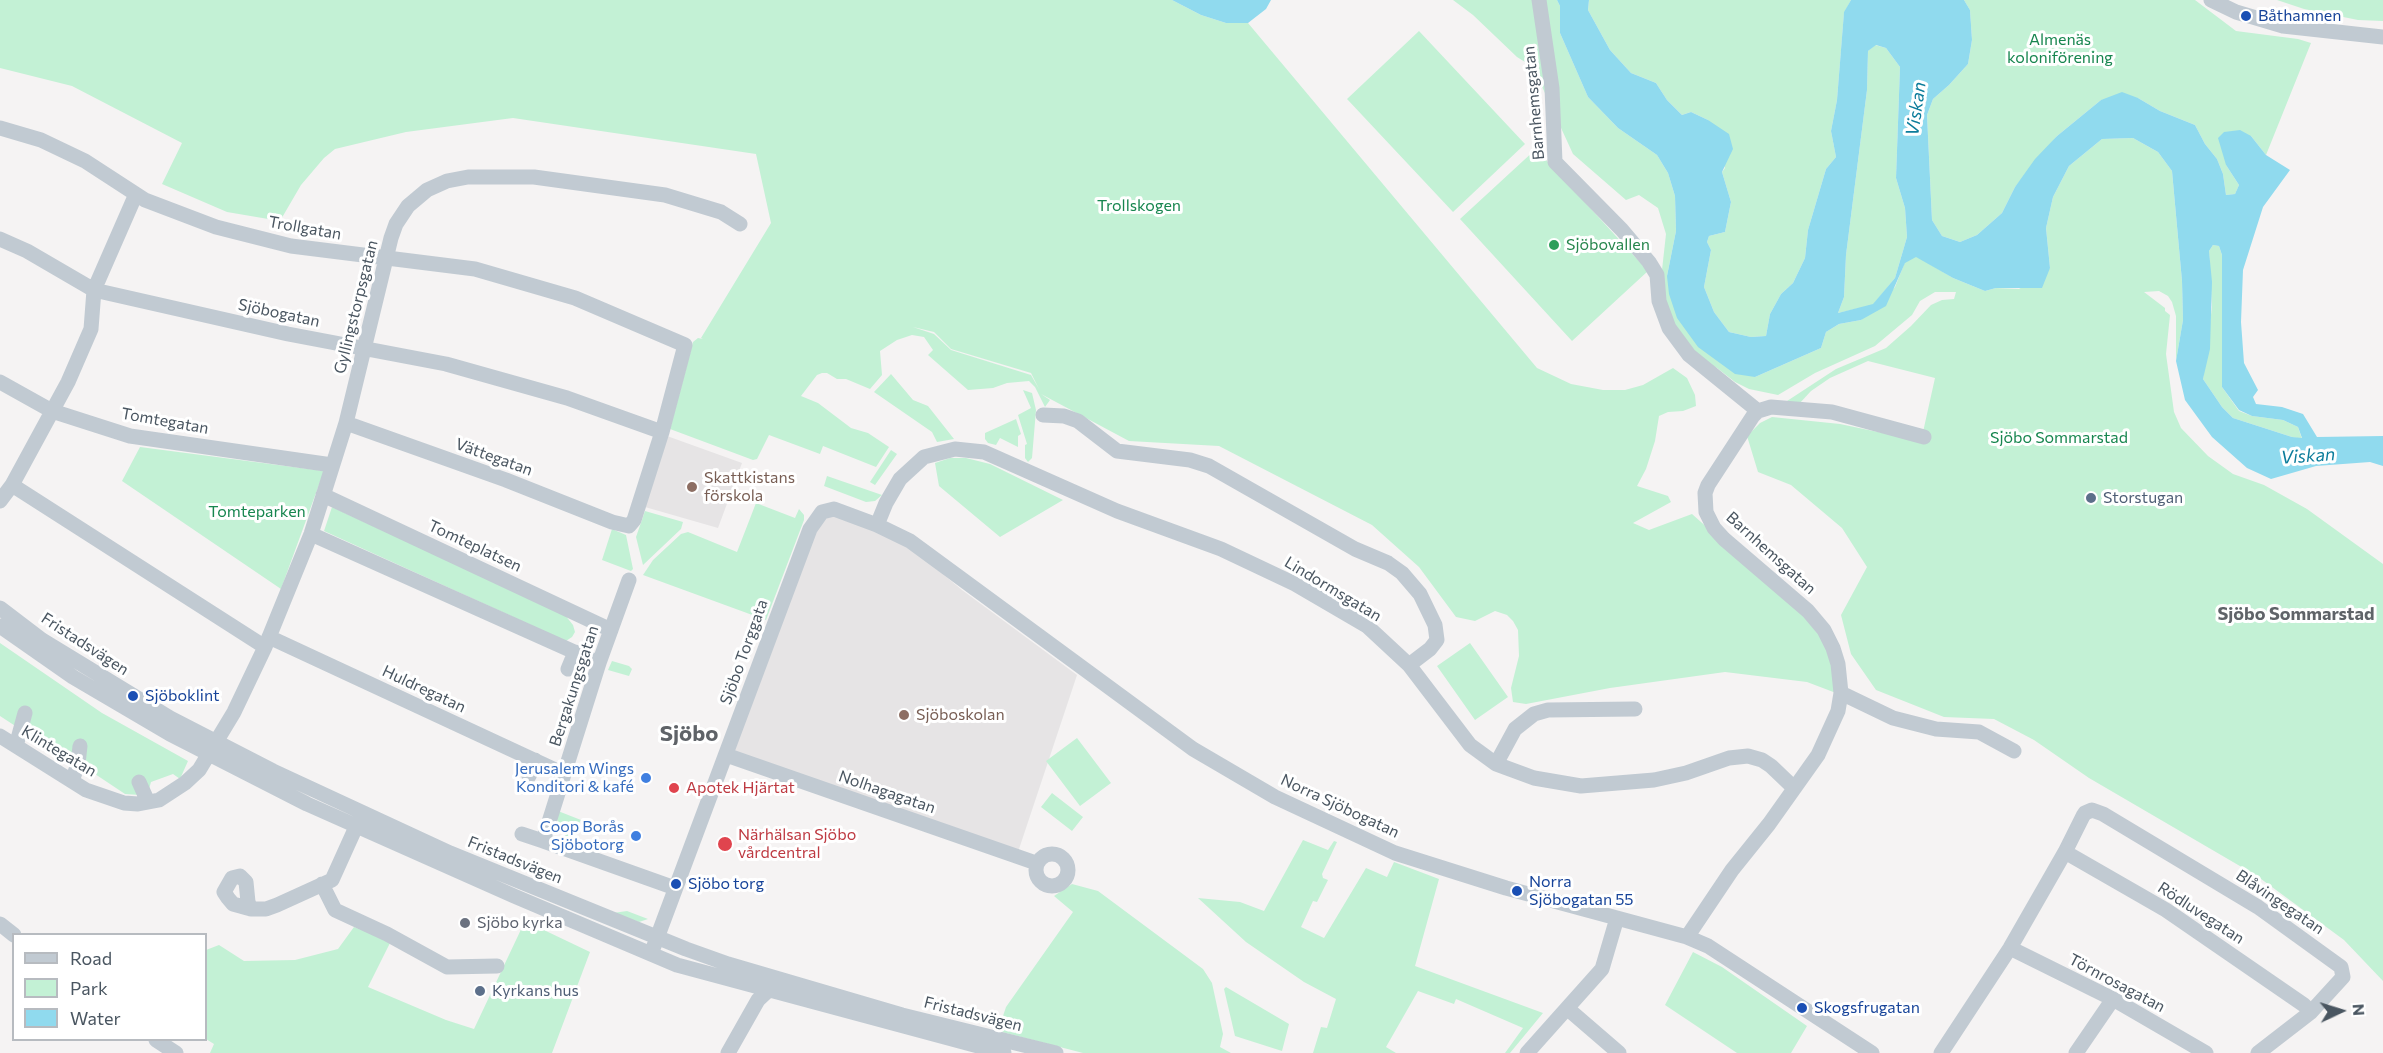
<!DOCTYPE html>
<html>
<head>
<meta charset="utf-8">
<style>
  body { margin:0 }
  #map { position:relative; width:2383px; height:1053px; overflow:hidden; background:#f5f3f3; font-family:Commissioner,sans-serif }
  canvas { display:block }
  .legend { position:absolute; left:12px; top:933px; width:195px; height:108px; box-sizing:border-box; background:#fff; border:2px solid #b7bbc0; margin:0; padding:8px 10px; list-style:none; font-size:18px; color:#4a5661 }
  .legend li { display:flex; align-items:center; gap:12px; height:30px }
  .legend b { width:30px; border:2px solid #b7bbc0 }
  .north { position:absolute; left:2311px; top:981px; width:60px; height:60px; -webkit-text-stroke:4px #fff; paint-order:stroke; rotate:86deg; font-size:16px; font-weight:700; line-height:24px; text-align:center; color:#4a5661 }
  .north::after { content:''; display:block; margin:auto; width:21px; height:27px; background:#4a5661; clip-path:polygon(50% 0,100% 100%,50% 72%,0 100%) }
</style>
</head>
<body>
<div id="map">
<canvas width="2383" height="1053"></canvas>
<ul class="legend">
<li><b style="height:8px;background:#c1cad2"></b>Road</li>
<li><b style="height:16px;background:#c3f1d5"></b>Park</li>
<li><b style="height:16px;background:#90daee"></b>Water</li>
</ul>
<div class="north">N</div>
</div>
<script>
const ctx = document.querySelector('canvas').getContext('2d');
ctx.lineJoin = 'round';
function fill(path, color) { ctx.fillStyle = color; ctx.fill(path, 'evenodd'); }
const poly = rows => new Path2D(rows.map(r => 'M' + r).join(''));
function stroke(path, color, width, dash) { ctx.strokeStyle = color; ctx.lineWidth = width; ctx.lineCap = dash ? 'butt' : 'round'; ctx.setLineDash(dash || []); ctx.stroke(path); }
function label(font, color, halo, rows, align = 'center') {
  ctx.font = font + ' Commissioner,sans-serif'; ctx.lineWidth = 6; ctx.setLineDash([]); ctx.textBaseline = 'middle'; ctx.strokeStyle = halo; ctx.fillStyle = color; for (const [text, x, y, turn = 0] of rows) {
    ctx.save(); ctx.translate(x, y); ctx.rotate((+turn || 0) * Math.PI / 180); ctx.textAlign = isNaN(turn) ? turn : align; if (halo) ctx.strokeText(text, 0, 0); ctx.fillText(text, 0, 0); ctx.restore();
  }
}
fill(poly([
  [667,436,742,463,718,528,645,507],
  [832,514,908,545,962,590,1077,675,1017,855,729,755,817,523]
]), '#e6e4e5');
fill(poly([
  [0,0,1172,0,1201,15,1226,23,1248,23,1537,368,1571,384,1603,390,1625,390,1643,385,1673,368,1687,378,1695,395,1696,406,1683,411,1668,412,1659,416,1655,441,1646,469,1637,486,1668,496,1671,502,1633,523,1649,530,1692,514,1819,627,1829,648,1836,693,1807,682,1725,672,1610,688,1526,704,1513,702,1511,688,1519,656,1518,630,1513,621,1507,615,1495,611,1475,621,1456,617,1419,567,1372,525,1219,446,1129,441,1041,394,1050,400,1045,407,1035,387,1029,381,1007,383,993,388,968,390,928,355,933,350,924,337,912,335,897,340,880,351,882,375,870,389,846,379,837,379,827,373,822,373,817,375,801,396,818,403,851,428,868,433,889,447,876,467,823,446,820,454,769,435,757,459,753,460,670,429,693,342,698,338,703,339,701,338,771,223,756,154,513,118,406,132,335,149,324,158,301,185,280,221,227,212,162,184,182,143,72,86,0,68],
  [913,327,934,332,951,349,1031,373,1039,389,1031,375,951,350,934,334],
  [1453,0,1557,0,1560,6,1560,33,1588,97,1618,128,1657,155,1668,173,1675,196,1676,231,1667,276,1755,377,1821,348,1826,332,1839,324,1861,320,1895,287,1905,262,1916,256,1953,278,1985,291,1996,288,2019,289,2050,268,2046,228,2053,197,2069,166,2102,139,2133,138,2158,152,2172,171,2182,281,2183,320,2176,361,2176,316,2172,302,2168,296,2159,291,2144,292,2165,308,2165,311,2170,315,2166,354,2174,412,2181,428,2208,456,2233,474,2264,485,2307,509,2383,564,2383,981,2344,940,2257,876,2089,778,2034,740,1994,719,1944,717,1876,690,1851,654,1841,615,1867,567,1842,528,1791,485,1758,472,1747,436,1760,423,1772,417,1840,424,1921,441,1935,378,1868,361,1830,378,1811,391,1799,404,1784,403,1836,369,1886,348,1911,326,1931,305,1942,300,1954,299,1956,292,1935,292,1920,301,1912,315,1875,346,1815,373,1778,395,1749,389,1735,382,1717,368,1703,362,1673,324,1666,303,1661,279,1666,234,1658,208,1639,195,1626,200,1573,154,1533,67,1517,57,1473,15],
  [1589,0,1851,0,1844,13,1837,100,1831,131,1836,157,1826,169,1808,230,1805,258,1793,283,1781,294,1770,314,1766,336,1751,337,1729,332,1714,312,1704,287,1711,250,1707,242,1709,236,1725,232,1731,202,1722,172,1725,168,1708,120,1691,112,1682,115,1667,100,1656,83,1631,73,1610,50,1588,10],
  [1964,0,2195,0,2236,31,2298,39,2311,43,2266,155,2251,136,2226,165,2239,185,2235,194,2226,195,2223,174,2217,159,2205,144,2195,125,2160,111,2138,98,2101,100,2057,136,2015,187,2002,213,1977,235,1960,242,1942,236,1932,220,1927,115,1933,99,1949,85,1968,64,1972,40,1970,10],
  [2277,0,2383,0,2383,21,2358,20,2304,9],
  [1419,31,1525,144,1453,212,1347,99],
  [1875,45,1886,48,1900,67,1896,178,1905,208,1907,237,1895,278,1873,305,1838,313,1844,297,1846,255,1867,90,1868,51],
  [1536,149,1648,271,1572,341,1460,219],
  [2213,245,2219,246,2222,255,2222,387,2239,411,2252,416,2283,420,2298,427,2302,439,2292,437,2233,418,2222,407,2203,379,2212,307,2209,251],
  [891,374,913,400,928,406,954,439,937,442,932,432,874,392],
  [1023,390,1032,393,1036,410,1032,458,1028,462,1025,458,1025,445,1027,444,1018,415,1031,408],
  [1016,419,1021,434,1018,436,1018,447,1000,438,996,445,988,443,985,439,985,433],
  [140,447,324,471,281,589,122,481],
  [891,450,897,454,875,485,870,482],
  [950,458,966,458,990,464,1063,500,1000,537,939,486,935,463],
  [827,476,882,495,875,501,866,502,824,486],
  [756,503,795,518,799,509,804,515,804,520,766,620,643,575,653,560,681,534,688,532,737,552],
  [332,507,565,615,573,625,575,632,572,637,566,641,324,531],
  [645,511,683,522,681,529,643,565,636,537],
  [612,529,626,535,633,569,631,571,602,560],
  [0,643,102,713,188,761,180,779,173,774,151,782,148,793,140,795,125,794,92,772,72,763,0,716],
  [1470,643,1508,697,1475,720,1437,666],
  [612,661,629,666,632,669,629,676,608,670],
  [1077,738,1111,783,1080,806,1046,761],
  [1052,793,1083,817,1072,831,1041,807],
  [558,811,581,820,569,838,559,831,557,818],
  [1303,840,1328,850,1334,841,1337,842,1322,874,1323,878,1328,880,1317,902,1313,901,1301,927,1324,938,1366,868,1387,877,1394,862,1439,879,1415,966,1543,1013,1510,1053,1505,1053,1523,1028,1456,999,1454,1004,1418,991,1386,1047,1396,1053,1313,1053,1321,1027,1327,1028,1336,999,1304,982,1246,942,1198,898,1240,902,1264,911],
  [1072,884,1098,891,1203,969,1212,983,1223,1034,1220,1047,1231,1053,1083,1053,998,1031,1006,1007,1073,912,1054,896],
  [627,911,648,919,639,922,613,913],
  [525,921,590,952,552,1053,210,1053,214,1044,206,1039,206,950,219,945,244,961,295,960,338,949,354,927,391,941,368,987,446,1020,474,1029],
  [1693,952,1722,967,1807,1026,1791,1053,1737,1053,1665,1005],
  [1226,987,1289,1024,1282,1051,1235,1036,1224,989]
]), '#c3f1d5');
fill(poly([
  [1172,0,1271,0,1266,9,1248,23,1226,23,1201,15],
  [1557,0,1589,0,1588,10,1610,50,1631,73,1656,83,1667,100,1682,115,1691,112,1708,120,1729,134,1733,149,1722,172,1731,202,1725,232,1709,236,1707,242,1711,250,1704,287,1714,312,1729,332,1751,337,1766,336,1770,314,1781,294,1793,283,1805,258,1808,230,1826,169,1836,157,1831,131,1837,100,1844,12,1851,0,1964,0,1970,10,1972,40,1968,64,1949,85,1933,99,1927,115,1932,220,1942,236,1960,242,1977,235,2002,213,2015,187,2035,159,2057,136,2101,100,2122,92,2138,98,2160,111,2195,125,2205,144,2217,159,2223,174,2226,195,2235,194,2239,185,2226,165,2218,138,2224,132,2240,130,2251,136,2266,155,2290,170,2263,207,2243,270,2241,322,2244,363,2258,390,2253,397,2256,404,2282,407,2303,414,2317,437,2383,436,2383,466,2370,462,2316,466,2271,479,2247,468,2212,437,2185,400,2176,361,2183,320,2182,281,2172,171,2158,152,2133,138,2102,139,2069,166,2053,197,2046,228,2050,268,2042,288,1996,288,1985,291,1953,278,1916,257,1905,263,1886,306,1861,320,1839,324,1826,332,1821,348,1755,377,1735,374,1698,347,1677,318,1669,294,1667,276,1676,231,1675,196,1668,173,1657,155,1618,128,1588,97,1560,33,1560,6],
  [1876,45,1886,48,1900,67,1896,178,1905,208,1907,237,1895,278,1873,304,1838,313,1844,297,1846,255,1867,90,1868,51],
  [2213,245,2219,246,2222,255,2222,387,2239,410,2252,416,2283,420,2298,427,2302,438,2292,437,2233,418,2222,407,2203,379,2210,349,2212,282,2209,251]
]), '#90daee');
stroke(poly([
  [1539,0,1552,88,1555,162,1622,230,1649,262,1657,275,1659,301,1669,328,1689,355,1758,411],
  [2211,0,2236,12,2283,26,2383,37],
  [0,128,41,140,85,161,145,200,216,227,291,246,475,269,575,298,685,345,662,432,634,520,629,526,612,522,506,480,346,423],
  [0,239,27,251,94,290,288,334,446,364,567,398,662,432],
  [0,382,52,411,130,436,332,465],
  [1043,415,1064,416,1078,421,1117,451,1190,460,1209,466,1355,549,1388,563,1402,573,1420,594,1435,625,1437,640,1430,649,1409,665],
  [12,485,265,647],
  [323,495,611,630],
  [0,501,12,485,68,382,91,329,94,290,136,194],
  [877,525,886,503,900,479,924,457,955,449,984,452,1117,511,1221,549,1295,584,1367,626,1409,665,1470,745,1496,764,1534,778,1581,786,1654,780,1686,773,1729,758,1748,756,1762,760,1771,766,1794,788],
  [311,534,599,663],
  [629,580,599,663,543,841,675,888],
  [0,608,42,640,170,718,273,771,450,853,686,949,728,964,902,1015,1056,1053],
  [0,626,73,677,170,734,307,804,514,896,677,965,1004,1053],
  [269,637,564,774],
  [568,669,575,652],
  [1841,693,1893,718,1936,729,1979,732,2014,751],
  [0,736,86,790,124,803,138,804,159,800,185,783,199,770,234,712,265,647,311,534,346,423,391,238,396,224,408,206,427,190,447,181,468,177,534,177,665,195,721,212,740,224],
  [16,746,25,713],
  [726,755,1036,863],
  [1496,764,1515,729,1534,714,1548,710,1635,709],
  [529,776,535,760],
  [72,781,78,764,80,746],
  [139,782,148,802],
  [522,834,543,841],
  [2065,852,2166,910,2304,1005,2311,1012],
  '1036 870a16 16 0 1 1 32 0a16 16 0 1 1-32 0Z',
  [322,884,335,910,387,934,447,967,497,966],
  [251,909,233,904,228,898,224,892,232,878,240,876,246,882,248,902,251,909,266,909,277,905,332,880,360,818],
  [0,924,14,935],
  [1687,937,1732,870,1769,824,1818,755,1838,711,1841,693,1838,664,1833,648,1824,630,1808,611,1724,539,1714,528,1706,512,1705,493,1708,485,1753,416,1758,411,1771,407,1832,412,1924,437],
  [2010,948,2113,999,2206,1053],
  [651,954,810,529,822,512,834,509,877,525,910,541,1193,749,1275,797,1395,853,1506,888,1687,937,1708,946,1872,1053],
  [1568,1009,1619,1053],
  [156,1040,176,1053],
  [728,1053,758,1000,773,986],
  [1527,1053,1602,969,1617,918],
  [1941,1053,2010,948,2065,852,2083,816,2085,813,2092,810,2103,814,2258,907,2341,967,2343,977,2311,1012,2258,1053],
  [2076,1053,2113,999]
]), '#c1cad2', 15);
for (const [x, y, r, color] of [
  [2246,16,6,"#1a4fb4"],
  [1554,245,6,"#2e9e5b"],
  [692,487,6,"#8d6e63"],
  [2091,498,6,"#5c6f8a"],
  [133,696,6,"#1a4fb4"],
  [904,715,6,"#8d6e63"],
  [646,778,6,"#3f7fe0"],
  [674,788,6,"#e0444e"],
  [636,836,6,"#3f7fe0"],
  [725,844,8,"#e0444e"],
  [676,884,6,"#1a4fb4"],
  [1517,891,6,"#1a4fb4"],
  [465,923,6,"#6b7280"],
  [480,991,6,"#5c6f8a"],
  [1802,1008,6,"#1a4fb4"]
]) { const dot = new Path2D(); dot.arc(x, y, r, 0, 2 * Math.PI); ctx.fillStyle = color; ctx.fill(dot); stroke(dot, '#fff', 2); }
label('16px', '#164399', '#fff', [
  ["Båthamnen",2258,16],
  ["Sjöboklint",145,696],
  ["Norra",1529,882],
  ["Sjöbogatan 55",1529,900],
  ["Sjöbo torg",688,884],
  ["Skogsfrugatan",1814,1008]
], 'left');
label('16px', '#17864f', '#fff', [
  ["Almenäs",2060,40],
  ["koloniförening",2060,58],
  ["Trollskogen",1139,206],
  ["Sjöbo Sommarstad",2059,438],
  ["Tomteparken",257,512]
]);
label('16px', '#4a5661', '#fff', [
  ["Barnhemsgatan",1534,103,-95],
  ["Trollgatan",305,228,10],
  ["Gyllingstorpsgatan",356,307,-76],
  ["Sjöbogatan",279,313,12],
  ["Tomtegatan",165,421,10],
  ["Vättegatan",494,457,20],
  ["Tomteplatsen",475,546,25],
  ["Barnhemsgatan",1771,553,42],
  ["Lindormsgatan",1333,589,31],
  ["Fristadsvägen",85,644,33],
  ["Sjöbo Torggata",744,652,-70],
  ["Bergakungsgatan",574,686,-72],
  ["Huldregatan",424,689,25],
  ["Klintegatan",59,751,31],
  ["Nolhagagatan",887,792,19],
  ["Norra Sjöbogatan",1340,806,25],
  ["Fristadsvägen",515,860,22],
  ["Blåvingegatan",2280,902,34],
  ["Rödluvegatan",2201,913,33],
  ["Törnrosagatan",2117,983,28],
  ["Fristadsvägen",973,1014,14]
]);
label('16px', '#27864d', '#fff', [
  ["Sjöbovallen",1566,245]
], 'left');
label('16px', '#785e54', '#fff', [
  ["Skattkistans",704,478],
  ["förskola",704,496],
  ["Sjöboskolan",916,715]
], 'left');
label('16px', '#4e5e75', '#fff', [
  ["Storstugan",2103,498],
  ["Kyrkans hus",492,991]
], 'left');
label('16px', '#366cbe', '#fff', [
  ["Jerusalem Wings",634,769],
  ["Konditori & kafé",634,787],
  ["Coop Borås",624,827],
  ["Sjöbotorg",624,845]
], 'right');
label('16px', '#be3a42', '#fff', [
  ["Apotek Hjärtat",686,788],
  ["Närhälsan Sjöbo",738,835],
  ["vårdcentral",738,853]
], 'left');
label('16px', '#5b616d', '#fff', [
  ["Sjöbo kyrka",477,923]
], 'left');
label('italic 18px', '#0c7c9b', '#fff', [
  ["Viskan",1916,109,-82],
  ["Viskan",2308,456,-4]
]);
label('bold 18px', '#5f6368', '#fff', [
  ["Sjöbo Sommarstad",2296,614]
]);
label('bold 22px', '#5f6368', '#fff', [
  ["Sjöbo",689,734]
]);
</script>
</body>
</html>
